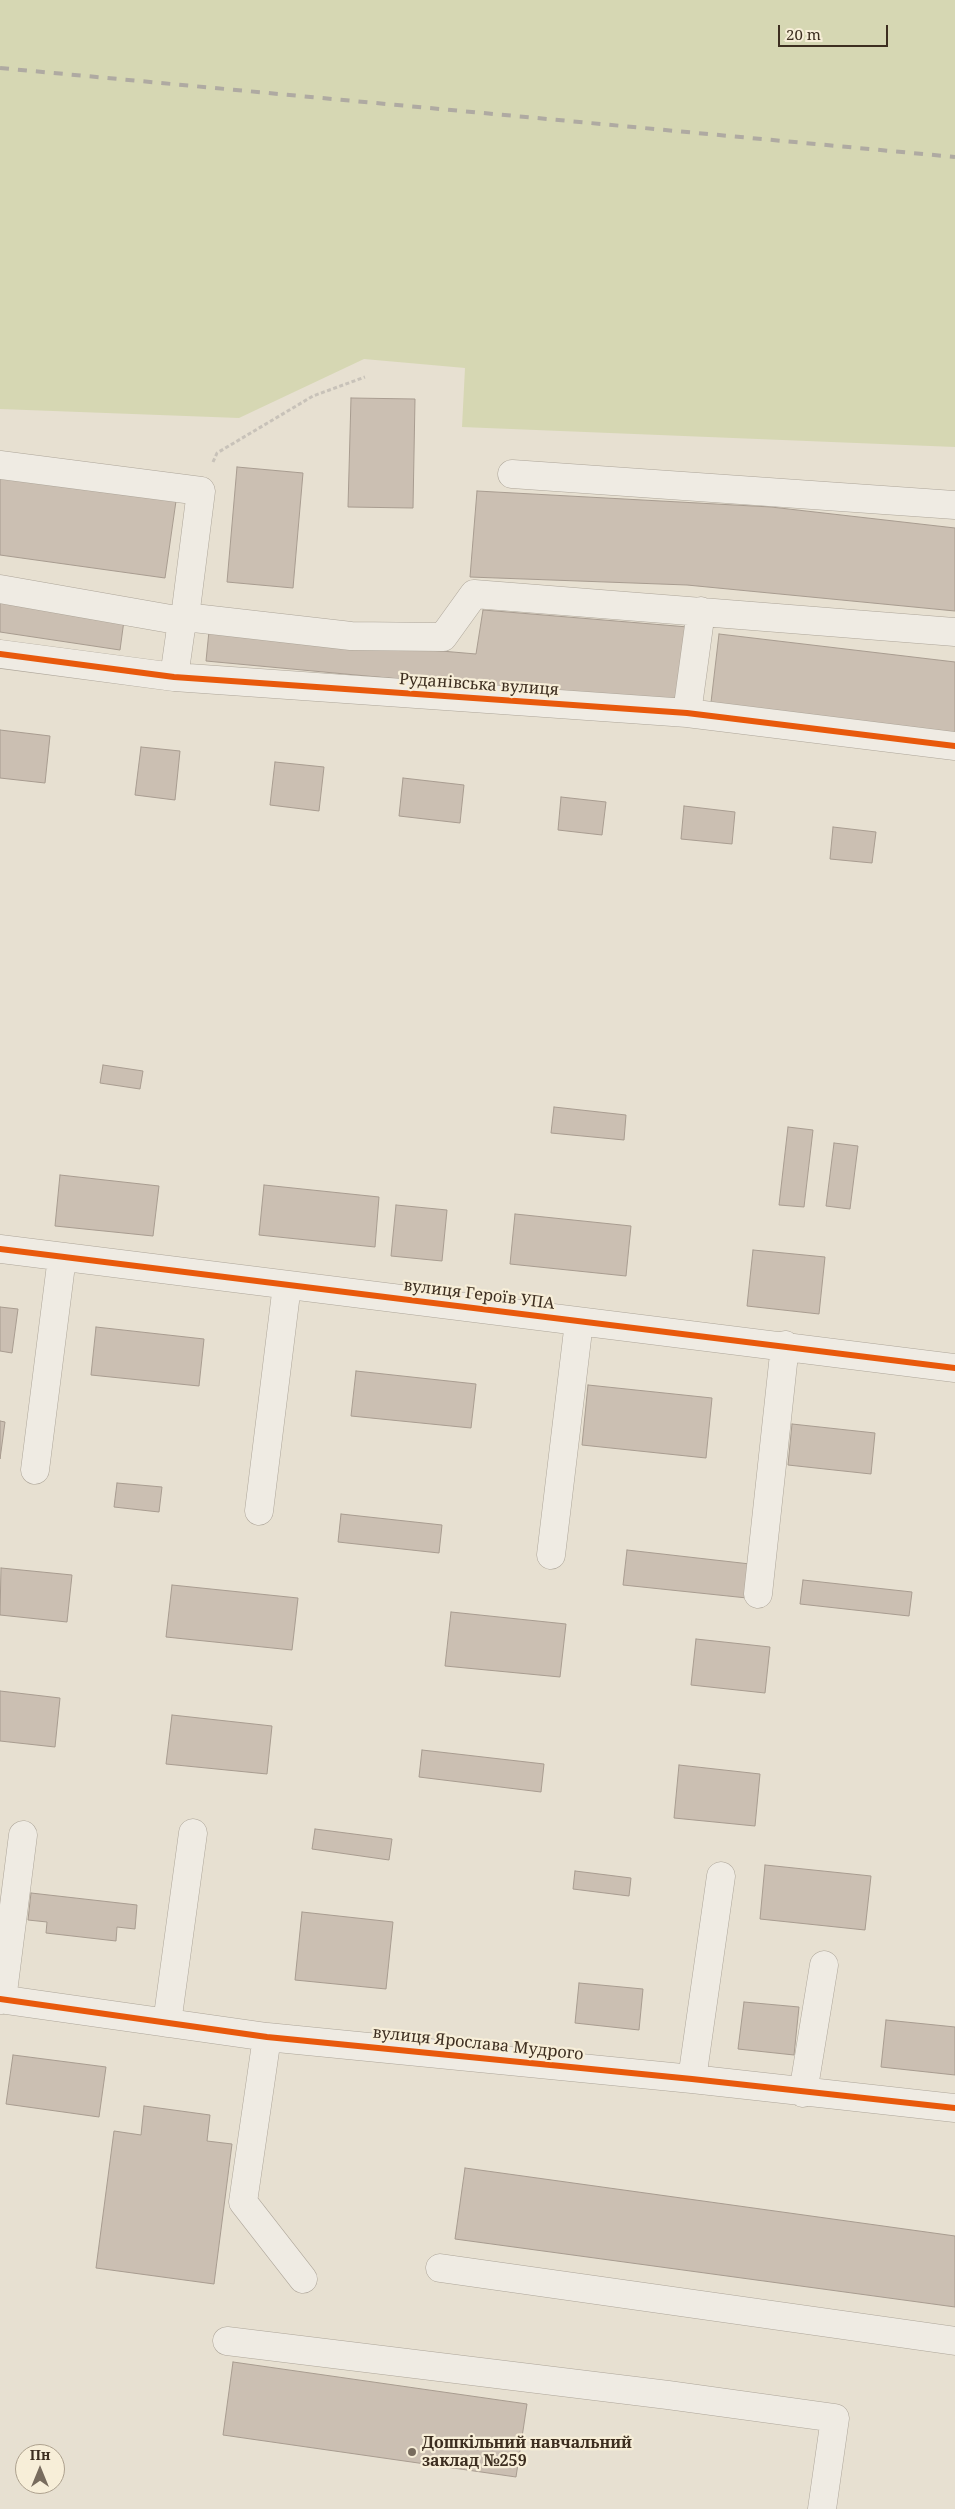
<!DOCTYPE html>
<html>
<head>
<meta charset="utf-8">
<style>
  body { margin:0 }
  #map { position:relative; width:955px; height:2509px; overflow:hidden; background:#e7e0d1; font-family:"Noto Serif",serif }
  canvas { display:block }
  .north { position:absolute; left:15px; top:2444px; width:50px; height:50px; box-sizing:border-box; background:#f7eed8; border:1px solid #ada18e; border-radius:50%; rotate:0deg; font-size:14px; font-weight:700; line-height:20px; text-align:center; color:#3d2e20 }
  .north::after { content:''; display:block; margin:auto; width:18px; height:22px; background:#786c5e; clip-path:polygon(50% 0,100% 100%,50% 72%,0 100%) }
  .scale { position:absolute; left:778px; top:25px; width:110px; height:22px; box-sizing:border-box; border:2px solid #3d2e20; border-top:0; padding-left:6px; font-size:15px; line-height:18px; white-space:nowrap; color:#3d2e20; -webkit-text-stroke:4px #f7eed8; paint-order:stroke }
</style>
</head>
<body>
<div id="map">
<canvas width="955" height="2509"></canvas>
<div class="north">Пн</div>
<div class="scale">20 m</div>
</div>
<script>
const ctx = document.querySelector('canvas').getContext('2d');
ctx.lineJoin = 'round';
function fill(path, color) { ctx.fillStyle = color; ctx.fill(path, 'evenodd'); }
const poly = rows => new Path2D(rows.map(r => 'M' + r).join(''));
function stroke(path, color, width, dash) { ctx.strokeStyle = color; ctx.lineWidth = width; ctx.lineCap = dash ? 'butt' : 'round'; ctx.setLineDash(dash || []); ctx.stroke(path); }
function label(font, color, halo, rows, align = 'center') {
  ctx.font = font + ' "Noto Serif",serif'; ctx.lineWidth = 4.5; ctx.setLineDash([]); ctx.textBaseline = 'middle'; ctx.strokeStyle = halo; ctx.fillStyle = color; for (const [text, x, y, turn = 0] of rows) {
    ctx.save(); ctx.translate(x, y); ctx.rotate((+turn || 0) * Math.PI / 180); ctx.textAlign = isNaN(turn) ? turn : align; if (halo) ctx.strokeText(text, 0, 0); ctx.fillText(text, 0, 0); ctx.restore();
  }
}
fill(poly([
  [0,0,955,0,955,447,462,427,465,368,364,359,239,418,0,409]
]), '#d6d7b3');
const building = poly([
  [351,398,415,399,413,508,348,507,351,398],
  [237,467,303,473,293,588,227,582,237,467],
  [0,472,177,494,165,578,0,555,0,472],
  [477,491,771,507,955,528,955,611,687,585,470,577,477,491],
  [0,593,125,613,120,650,0,632,0,593],
  [483,610,688,627,677,705,206,661,209,631,476,654,483,610],
  [719,634,955,662,955,738,710,711,719,634],
  [0,730,50,736,45,783,0,778,0,730],
  [141,747,180,751,175,800,135,795,141,747],
  [275,762,324,767,319,811,270,805,275,762],
  [403,778,464,785,460,823,399,816,403,778],
  [561,797,606,802,602,835,558,830,561,797],
  [684,806,735,812,732,844,681,839,684,806],
  [833,827,876,832,872,863,830,859,833,827],
  [103,1065,143,1071,140,1089,100,1083,103,1065],
  [554,1107,626,1115,624,1140,551,1133,554,1107],
  [788,1127,813,1130,804,1207,779,1205,788,1127],
  [834,1143,858,1146,850,1209,826,1206,834,1143],
  [60,1175,159,1186,153,1236,55,1226,60,1175],
  [264,1185,379,1197,375,1247,259,1235,264,1185],
  [396,1205,447,1210,442,1261,391,1256,396,1205],
  [515,1214,631,1226,626,1276,510,1264,515,1214],
  [753,1250,825,1257,819,1314,747,1306,753,1250],
  [0,1307,18,1309,12,1353,0,1351,0,1307],
  [96,1327,204,1339,199,1386,91,1375,96,1327],
  [356,1371,476,1384,471,1428,351,1416,356,1371],
  [588,1385,712,1398,706,1458,582,1445,588,1385],
  [0,1421,5,1422,0,1459,0,1421],
  [792,1424,875,1433,871,1474,788,1465,792,1424],
  [117,1483,162,1487,159,1512,114,1507,117,1483],
  [341,1514,442,1525,439,1553,338,1542,341,1514],
  [627,1550,750,1564,747,1598,623,1585,627,1550],
  [1,1568,72,1575,67,1622,0,1615,1,1568],
  [803,1580,912,1592,909,1616,800,1604,803,1580],
  [172,1585,298,1598,292,1650,166,1637,172,1585],
  [451,1612,566,1624,560,1677,445,1666,451,1612],
  [696,1639,770,1647,765,1693,691,1685,696,1639],
  [0,1691,60,1698,55,1747,0,1741,0,1691],
  [172,1715,272,1726,267,1774,166,1764,172,1715],
  [422,1750,544,1764,541,1792,419,1777,422,1750],
  [679,1765,760,1774,755,1826,674,1818,679,1765],
  [315,1829,392,1839,389,1860,312,1849,315,1829],
  [765,1865,871,1876,865,1930,760,1919,765,1865],
  [575,1871,631,1878,629,1896,573,1889,575,1871],
  [31,1893,137,1905,135,1929,117,1927,116,1941,46,1933,47,1922,28,1920,31,1893],
  [302,1912,393,1922,386,1989,295,1980,302,1912],
  [579,1983,643,1989,639,2030,575,2023,579,1983],
  [744,2002,799,2007,794,2055,738,2049,744,2002],
  [886,2020,955,2027,955,2075,881,2067,886,2020],
  [13,2055,106,2067,99,2117,6,2104,13,2055],
  [144,2106,210,2115,207,2141,232,2144,214,2284,96,2268,114,2131,141,2135,144,2106],
  [465,2168,955,2236,955,2307,455,2239,465,2168],
  [233,2362,527,2404,516,2477,223,2435,233,2362]
]);
fill(building, '#cbbfb2');
stroke(building, '#a89c90', 1);
const minor = poly([
  [0,465,201,491,185,617,182,621,174,677],
  [512,474,955,505],
  [0,589,182,621],
  [185,617,351,636,443,637,474,594,955,632],
  [0,654,174,677,687,713,955,746],
  [687,713,701,611],
  [0,1249,955,1368],
  [35,1470,62,1257],
  [259,1511,287,1285],
  [551,1555,579,1322],
  [758,1594,785,1345],
  [0,1999,267,2037,692,2079,955,2108],
  [2,2000,23,1835],
  [167,2023,193,1833],
  [267,2037,243,2202,303,2279],
  [692,2079,721,1876],
  [803,2093,824,1965],
  [440,2268,955,2341],
  [227,2341,668,2395,835,2418,822,2509]
]);
stroke(minor, '#ada599', 29);
stroke(poly([
  [213,462,217,453,313,396,365,377]
]), '#c8c2b9', 3, [4, 2.5]);
stroke(minor, '#efebe3', 28);
stroke(poly([
  [0,68,955,157]
]), '#afaaa2', 4, [9, 9]);
stroke(poly([
  [0,654,174,677,687,713,955,746],
  [0,1249,955,1368],
  [0,1999,267,2037,692,2079,955,2108]
]), '#e8590c', 6);
for (const [x, y, r, color] of [
  [412,2452,5,"#786c5e"]
]) { const dot = new Path2D(); dot.arc(x, y, r, 0, 2 * Math.PI); ctx.fillStyle = color; ctx.fill(dot); stroke(dot, '#f7eed8', 2); }
label('16px', '#3d2e20', '#f7eed8', [
  ["Руданівська вулиця",479,685,4],
  ["вулиця Героїв УПА",479,1295,7],
  ["вулиця Ярослава Мудрого",478,2044,6]
]);
label('bold 16px', '#3d2e20', '#f7eed8', [
  ["Дошкільний навчальний",422,2443],
  ["заклад №259",422,2461]
], 'left');
</script>
</body>
</html>
